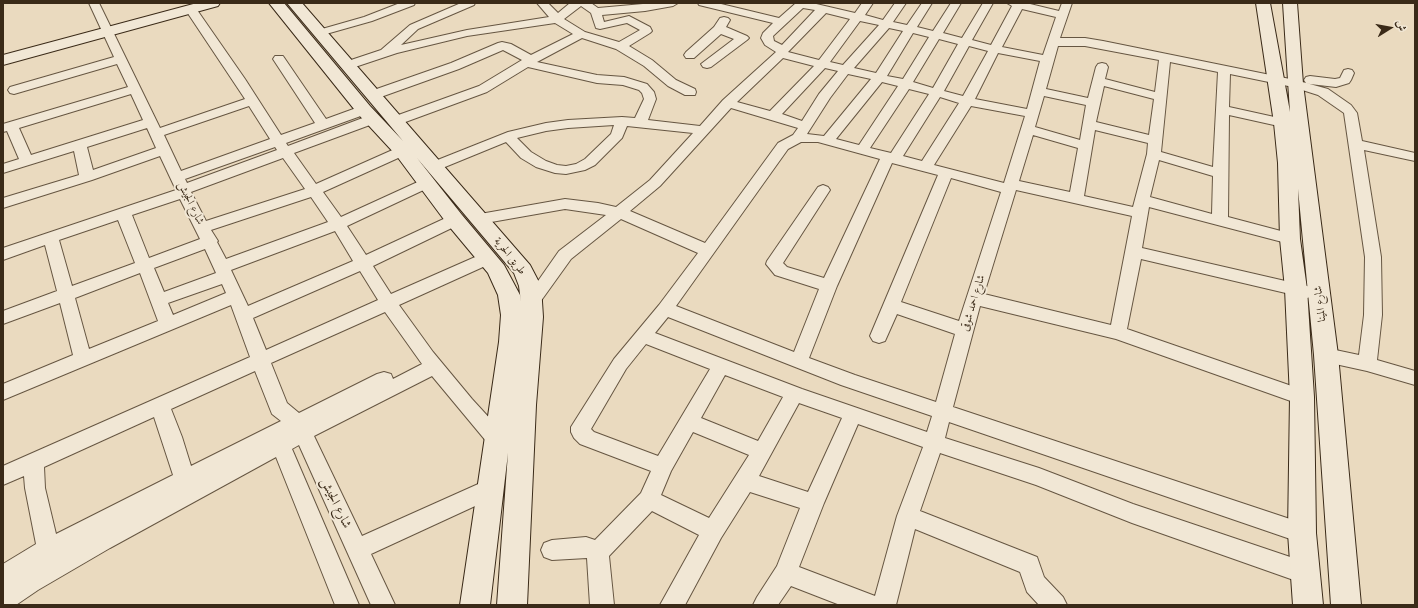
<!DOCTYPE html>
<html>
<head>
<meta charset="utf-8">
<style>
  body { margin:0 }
  #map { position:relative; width:1418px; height:608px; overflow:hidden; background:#eadabf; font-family:"Libre Caslon Text",Amiri,serif }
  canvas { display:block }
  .frame { position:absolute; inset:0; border:4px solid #3a2a18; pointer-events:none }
  .north { position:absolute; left:1370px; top:8px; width:40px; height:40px; -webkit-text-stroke:3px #f1e7d5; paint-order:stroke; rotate:79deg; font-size:11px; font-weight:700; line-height:16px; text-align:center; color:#3a2a18 }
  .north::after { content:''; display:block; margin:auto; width:14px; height:18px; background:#3a2a18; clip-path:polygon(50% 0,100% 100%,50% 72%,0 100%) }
</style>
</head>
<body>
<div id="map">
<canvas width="1418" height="608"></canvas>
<div class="frame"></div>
<div class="north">ش</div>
</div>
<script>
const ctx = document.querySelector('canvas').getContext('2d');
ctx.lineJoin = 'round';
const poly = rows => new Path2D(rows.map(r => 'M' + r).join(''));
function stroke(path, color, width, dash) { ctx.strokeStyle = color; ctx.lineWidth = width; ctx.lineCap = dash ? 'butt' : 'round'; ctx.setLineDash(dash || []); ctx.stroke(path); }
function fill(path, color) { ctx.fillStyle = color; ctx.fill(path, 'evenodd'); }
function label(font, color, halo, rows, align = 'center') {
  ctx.font = font + ' "Libre Caslon Text",Amiri,serif'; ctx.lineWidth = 4; ctx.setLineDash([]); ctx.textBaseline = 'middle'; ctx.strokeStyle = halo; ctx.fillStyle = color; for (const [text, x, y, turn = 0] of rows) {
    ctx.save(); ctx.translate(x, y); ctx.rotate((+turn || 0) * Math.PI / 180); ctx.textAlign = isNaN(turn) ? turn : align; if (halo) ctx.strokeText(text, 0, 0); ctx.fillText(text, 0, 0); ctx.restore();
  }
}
const minor = poly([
  [89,3,99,3,160,128,245,99,185,9,191,6,195,7,245,79,281,135,315,123,273,59,275,56,283,56,326,119,359,107,369,107,371,110,369,113,286,143,288,146,368,116,378,116,380,119,378,122,294,153,316,184,397,148,402,147,407,148,409,151,407,154,323,192,341,217,422,180,427,178,432,180,434,183,432,186,347,226,366,255,450,216,455,215,460,216,463,220,460,224,373,266,391,294,482,254,488,252,494,254,496,258,494,262,399,305,433,352,472,399,505,435,508,441,505,447,498,449,491,447,432,376,314,436,362,536,485,481,492,479,499,481,502,488,499,495,371,554,395,605,371,605,299,445,292,449,359,605,335,605,276,457,110,548,38,590,16,605,3,605,3,564,36,544,25,488,24,476,3,485,3,466,250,357,231,305,3,400,3,384,73,355,60,303,3,324,3,311,57,291,45,245,3,260,3,248,176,190,160,156,92,180,3,208,3,198,79,175,74,151,3,173,3,164,19,159,7,131,3,132,3,124,128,87,117,64,14,94,10,93,8,90,10,87,114,57,89,3],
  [131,94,143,120,31,155,19,128,131,94],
  [249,106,270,139,181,171,164,135,249,106],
  [147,128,156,148,93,170,87,147,147,128],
  [275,147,277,150,187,183,185,179,275,147],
  [283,158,305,189,206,221,191,192,283,158],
  [311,197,328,222,226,259,217,242,218,241,211,230,311,197],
  [180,199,200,239,149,258,132,215,180,199],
  [118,220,135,263,72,286,59,240,118,220],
  [335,231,353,261,248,306,231,270,335,231],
  [205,249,216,273,164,292,154,268,205,249],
  [360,271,378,300,266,350,253,318,360,271],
  [140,273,158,321,89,349,75,298,140,273],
  [222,284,226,293,173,315,168,303,222,284],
  [385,312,422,364,393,379,391,374,384,372,377,374,299,413,287,403,271,363,385,312],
  [255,371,272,414,281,421,191,466,182,437,171,409,255,371],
  [154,417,173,475,56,534,45,488,44,467,154,417],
  [400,3,415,3,414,5,372,21,319,36,315,35,313,33,315,31,364,17,400,3],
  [461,3,475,3,474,5,418,29,401,45,467,30,549,17,537,3,548,3,558,13,570,3,591,3,598,8,654,3,678,3,673,6,645,11,602,15,604,22,629,16,650,27,652,31,650,33,629,46,652,60,676,80,695,89,696,92,695,95,685,95,668,86,644,66,616,49,582,38,537,62,597,75,624,77,647,84,654,92,656,99,648,120,700,126,723,100,776,52,765,45,761,38,763,33,773,23,699,5,698,3,717,3,779,18,796,3,812,3,855,13,862,3,873,3,865,15,883,20,895,3,906,3,893,22,907,25,922,3,932,3,917,27,933,31,951,3,961,3,943,33,962,38,983,3,993,3,972,40,991,45,1012,6,1007,3,1026,3,1059,11,1062,3,1072,3,1060,38,1085,38,1103,41,1295,80,1328,89,1351,105,1357,113,1362,141,1415,153,1415,161,1364,150,1381,257,1382,315,1377,360,1415,371,1415,385,1367,371,1326,362,1320,360,1317,355,1320,350,1326,348,1359,355,1364,315,1365,257,1344,113,1318,95,1293,87,1230,74,1229,107,1288,120,1290,123,1288,126,1283,127,1229,115,1228,217,1296,235,1298,239,1296,243,1290,244,1149,207,1142,248,1307,286,1313,288,1315,292,1313,296,1307,298,1141,259,1127,329,1309,392,1311,397,1309,402,1302,405,1116,339,980,306,953,407,1302,523,1310,526,1313,533,1310,540,1302,543,949,422,945,438,1039,468,1133,504,1305,562,1313,565,1316,573,1313,581,1305,584,1132,523,1036,485,940,453,920,511,1037,557,1044,577,1063,597,1067,605,1039,605,1027,592,1020,572,915,529,896,605,840,605,791,586,778,605,753,605,757,597,777,566,800,508,750,492,721,538,685,605,660,605,699,535,652,511,609,556,614,605,590,605,587,558,552,560,544,557,541,550,544,543,552,540,586,537,595,540,641,493,651,471,580,444,574,438,571,432,571,427,614,359,659,305,698,253,621,219,571,259,538,305,532,307,526,305,524,301,559,251,606,215,565,209,480,224,475,223,472,219,475,215,480,214,565,199,598,203,616,207,650,180,693,133,627,126,622,138,595,165,585,170,566,174,555,173,536,167,521,158,506,142,440,169,435,170,430,169,428,166,430,163,508,132,546,123,568,120,622,117,635,118,644,99,642,93,639,90,623,85,597,83,528,67,487,92,400,124,390,124,388,121,390,118,479,86,522,60,503,50,459,69,378,98,368,98,367,95,368,92,451,63,498,43,502,42,511,44,531,55,573,34,555,23,467,36,397,53,349,69,345,68,343,65,345,62,381,50,410,25,461,3],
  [581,6,591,13,596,28,600,29,627,23,640,30,619,42,585,32,564,19,581,6],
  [803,8,815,10,782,45,774,41,773,36,803,8],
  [1022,9,1056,17,1043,55,1002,47,1022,9],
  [826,13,850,19,819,60,788,52,826,13],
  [860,21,879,25,843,65,830,62,860,21],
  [889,28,903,31,876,73,854,68,889,28],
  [913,33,929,37,903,79,887,76,913,33],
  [939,39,958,44,933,88,913,82,939,39],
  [969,46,988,51,963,96,944,91,969,46],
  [1058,46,1085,46,1159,60,1155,92,1105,79,1108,67,1106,64,1102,63,1098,64,1096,67,1088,98,1046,89,1058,46],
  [998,53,1040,61,1027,109,975,99,998,53],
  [783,58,814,66,770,111,737,102,783,58],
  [1170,62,1218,72,1213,167,1161,152,1170,62],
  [825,68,838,71,819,94,802,121,782,114,825,68],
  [848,74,871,79,824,136,807,134,830,98,848,74],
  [882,82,898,86,859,145,836,139,882,82],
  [1104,86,1154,99,1149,135,1096,122,1104,86],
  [909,89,929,94,891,153,870,148,909,89],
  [1044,96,1086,105,1080,140,1035,127,1044,96],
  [940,97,959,103,922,161,903,156,940,97],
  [971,106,1025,116,1004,183,934,165,971,106],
  [731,108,798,128,793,135,778,143,705,243,630,211,660,186,731,108],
  [614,125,611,134,585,159,576,164,566,166,557,165,546,161,531,152,517,138,546,131,568,128,614,125],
  [1095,130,1148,143,1147,154,1133,207,1084,196,1095,130],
  [1033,135,1078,148,1070,192,1019,181,1033,135],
  [801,142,818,142,880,159,824,278,787,267,783,263,830,190,828,187,823,185,818,187,767,261,766,264,775,275,819,289,794,352,676,306,788,149,801,142],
  [1159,160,1213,176,1212,214,1150,197,1159,160],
  [892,163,938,175,870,336,873,341,879,343,885,341,897,314,955,334,936,402,855,375,809,358,837,286,892,163],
  [951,178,1001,192,959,321,901,302,951,178],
  [1016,190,1132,216,1111,325,984,294,1016,190],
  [668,317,841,385,932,416,927,432,802,389,655,333,668,317],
  [646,344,710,369,658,456,594,432,591,429,626,369,646,344],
  [725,375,783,397,758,441,701,418,725,375],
  [799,403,842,418,808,492,759,476,799,403],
  [858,424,923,447,897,516,875,596,799,567,824,503,858,424],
  [693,432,749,455,709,518,661,495,671,471,693,432],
  [724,17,728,18,730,20,726,27,747,36,749,38,747,40,711,67,707,68,703,67,701,64,734,39,721,34,694,58,686,58,684,55,686,52,714,27,720,18,724,17],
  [1348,69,1352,70,1354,73,1351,80,1349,83,1336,87,1310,84,1306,83,1304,80,1306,77,1310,76,1335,79,1340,78,1344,70,1348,69]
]);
const secondary = poly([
  [197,3,220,3,218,6,3,65,3,55,197,3],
  [269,3,284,3,370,106,403,141,287,3,302,3,530,265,541,286,543,317,536,405,527,605,497,605,508,453,490,605,460,605,499,342,501,315,498,295,488,273,448,225,396,155,358,114,269,3],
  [417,158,514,273,519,286,521,302,520,295,504,265,462,215,417,158],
  [1256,3,1270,3,1290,112,1283,3,1297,3,1303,84,1338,355,1361,605,1331,605,1314,355,1298,189,1300,239,1307,289,1314,397,1316,533,1323,605,1293,605,1288,533,1290,397,1285,289,1280,239,1278,163,1274,123,1256,3]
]);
stroke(minor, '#665642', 2);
stroke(secondary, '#3a2a18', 2);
fill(minor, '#f1e7d5');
fill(secondary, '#f1e7d5');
label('11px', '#3a2a18', '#f1e7d5', [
  ["شارع الجيش",191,203,64],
  ["طريق الحرية",510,256,52],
  ["شارع احمد شوقى",973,303,-73],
  ["شارع المينا",1320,304,-97]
]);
label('13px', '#3a2a18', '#f1e7d5', [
  ["شارع الجيش",336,503,64]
]);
</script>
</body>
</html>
